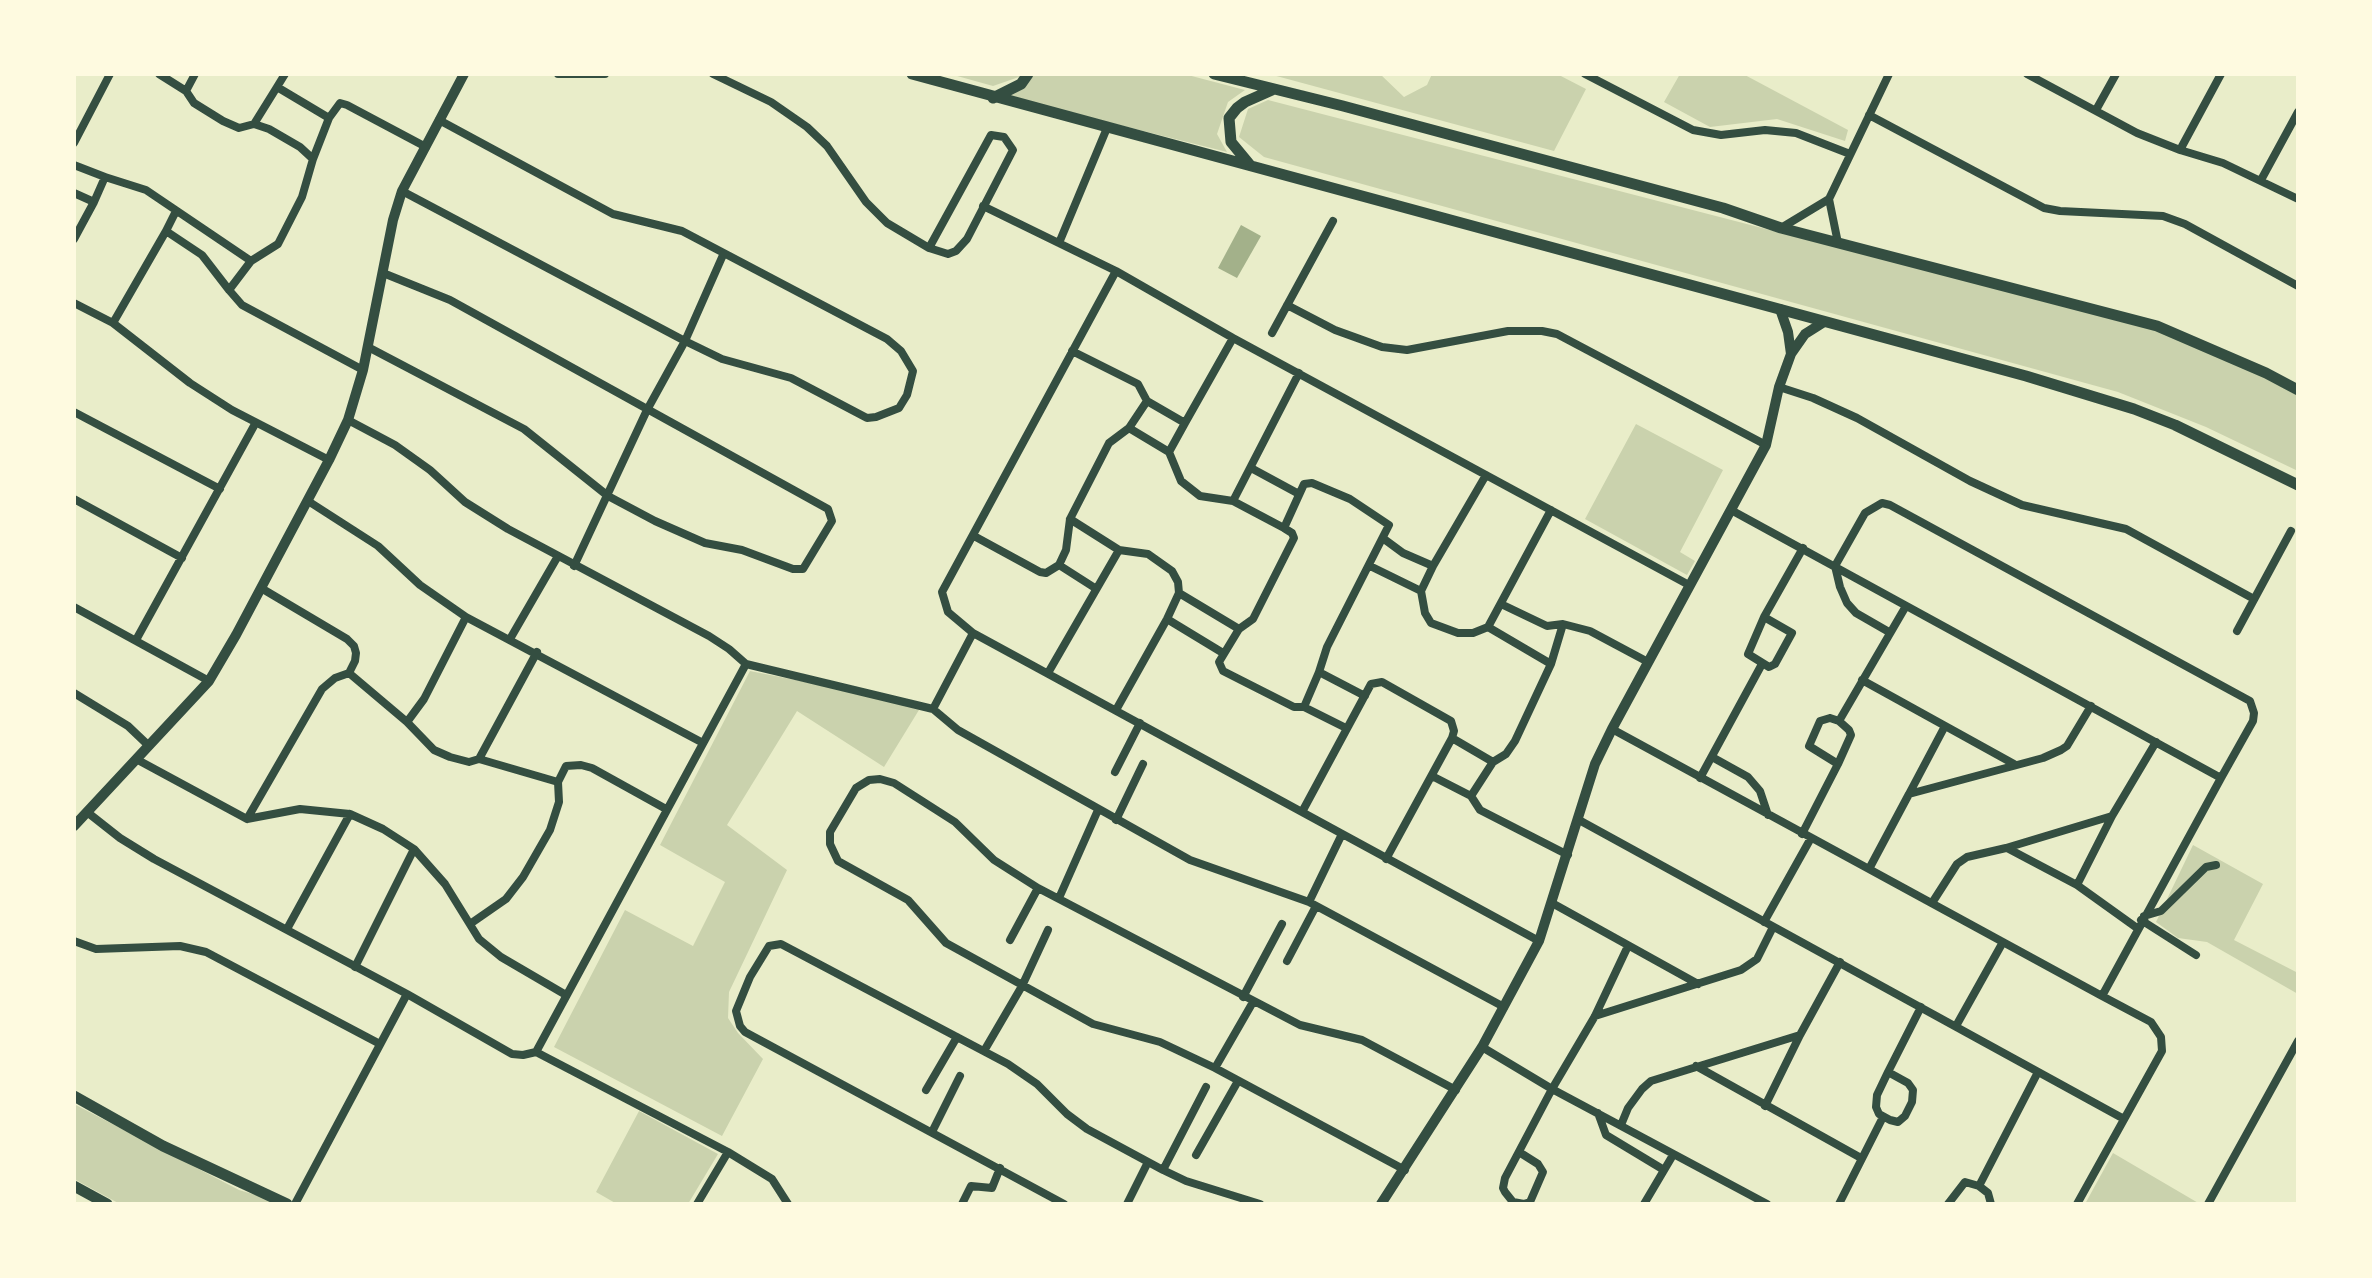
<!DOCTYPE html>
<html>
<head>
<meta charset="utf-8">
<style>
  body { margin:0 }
  #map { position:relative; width:2372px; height:1278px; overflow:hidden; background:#e9edc9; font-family:"Archivo Narrow",sans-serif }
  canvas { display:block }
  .frame { position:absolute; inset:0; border:76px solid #fefae0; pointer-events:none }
</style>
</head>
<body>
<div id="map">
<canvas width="2372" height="1278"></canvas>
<div class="frame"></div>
</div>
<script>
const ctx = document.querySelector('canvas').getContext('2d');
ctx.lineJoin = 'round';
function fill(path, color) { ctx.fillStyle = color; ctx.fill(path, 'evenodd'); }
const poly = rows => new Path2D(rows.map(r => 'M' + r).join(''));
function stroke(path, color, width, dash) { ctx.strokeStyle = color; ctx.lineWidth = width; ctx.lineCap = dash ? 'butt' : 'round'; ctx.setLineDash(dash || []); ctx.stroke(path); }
fill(poly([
  [950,74,1020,74,1019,77,993,86],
  [1033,74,1184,74,1245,90,1228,102,1217,134,1227,152,1008,97],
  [1269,74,1380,74,1404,97,1427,85,1432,74,1557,74,1586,89,1554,151],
  [1680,74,1743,74,1848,130,1845,141,1777,119,1710,127,1664,102],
  [1268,100,2156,330,2265,377,2298,396,2298,471,2206,427,2118,392,1264,157,1239,137,1248,109],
  [1636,424,1723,470,1680,552,1695,561,1687,575,1585,519],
  [750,671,922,705,884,767,797,711,727,825,787,870,729,992,728,1018,738,1033,763,1059,722,1136,554,1047,625,910,693,946,725,882,660,845],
  [2193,845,2263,884,2234,940,2298,973,2298,994,2207,942,2178,938,2156,922],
  [74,1104,239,1190,286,1204,120,1204,74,1179],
  [639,1111,718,1154,688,1204,617,1204,596,1192],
  [2113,1153,2200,1204,2085,1204]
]), '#cad2ad');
fill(poly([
  [1241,225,1261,236,1237,278,1218,268]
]), '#a3b18a');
stroke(poly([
  [159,74,186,91,195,74],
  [558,74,605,74],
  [713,74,771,102,807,127,827,146,866,202,887,223,929,248,948,254,956,251,967,239,1013,150,1004,137,991,135,929,248],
  [1585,74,1693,130,1721,135,1765,130,1796,133,1850,154],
  [2027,74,2137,133,2180,150,2223,163,2298,199],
  [277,87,285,74],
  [186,91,194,103,223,121,239,128,254,124,269,129,300,147,313,159,329,118,277,87,254,124],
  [2096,110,2116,74],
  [1869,115,2044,208,2060,211,2163,216,2185,224,2298,286],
  [329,118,340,103,347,105,426,147],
  [74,143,110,74],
  [2180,150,2221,74],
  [74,165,105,177,94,202,74,193],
  [105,177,146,190,251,261,229,290,202,255,166,231,176,211],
  [2261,180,2298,112],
  [402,191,685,341,722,359,791,378,867,418,876,417,899,408,907,395,913,371,901,351,887,339,682,231,613,214,439,120],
  [1829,199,1838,243],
  [983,206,1116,271],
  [1781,228,1829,199,1889,74],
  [74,239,94,202],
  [1059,243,1107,128],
  [251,261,278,244,302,197,313,159],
  [229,290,242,305,363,370],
  [74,303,113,323,190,383,232,410,329,460],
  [1287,305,1335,330,1382,347,1407,350,1508,331,1542,331,1557,334,1766,445],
  [113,323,166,231],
  [1272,333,1333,221],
  [368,347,524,429,608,496,655,521,705,543,742,550,793,569,803,569,832,521,828,509,450,300,383,273],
  [1072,351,1138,384,1147,401,1185,423,1233,338],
  [1779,387,1813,398,1857,418,1970,481,2022,505,2126,529,2254,599],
  [74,412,220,489],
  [348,420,395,445,430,470,465,502,508,529,709,636,729,649,746,664,933,709],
  [1185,423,1169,452,1181,481,1200,496,1233,501,1299,373],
  [1129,428,1169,452],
  [1251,468,1299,494],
  [74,499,182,558],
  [308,501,378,546,420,585,466,617,703,743],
  [1731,510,2221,778,2102,996,2151,1022,2161,1037,2162,1051,2077,1204],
  [1070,519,1119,550],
  [1284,528,1304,484,1312,483,1350,499,1389,525,1327,647,1319,672,1365,696],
  [974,536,1040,572,1046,573,1059,565,1095,588],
  [1384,539,1403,553,1433,566,1486,475],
  [1059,565,1066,550,1070,519,1109,443,1129,428,1147,401],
  [574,566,647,410,685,341,723,255],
  [1370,566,1421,591,1433,566],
  [261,588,347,639,354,646,356,653,355,661,349,673,407,722,434,750,450,757,469,762,479,759,558,782,566,766,581,765,592,768,666,809],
  [1421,591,1425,613,1431,623,1458,633,1473,633,1488,627,1551,510],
  [1179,593,1239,629,1253,619,1294,538,1292,533,1284,528,1233,501],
  [1501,604,1547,626,1563,624,1590,631,1648,662],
  [74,607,209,681],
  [1764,617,1792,633,1775,664,1769,667,1748,654,1764,617],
  [1764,617,1803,548],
  [1167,619,1223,653],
  [1563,624,1551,664,1515,741,1506,754,1493,762,1471,796,1480,810,1568,855],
  [1488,627,1551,664],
  [1239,629,1219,662,1223,671,1294,707,1304,707,1346,728],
  [2237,631,2291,531],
  [1889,632,1856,613,1847,603,1840,587,1835,566,1865,513,1882,503,1890,505,2250,701,2254,713,2253,721,2221,778],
  [973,633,933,709,958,730,1190,860,1309,902,1504,1007],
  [510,639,558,556],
  [136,640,255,424],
  [1048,673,1119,550,1148,554,1172,571,1178,582,1179,593,1167,619,1116,710],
  [1862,680,2014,764],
  [74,693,128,726,149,746],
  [1304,707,1319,672],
  [1830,718,1839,721,1849,730,1851,735,1838,764,1809,746,1820,721,1830,718],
  [1839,721,1906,606],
  [407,722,424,699,466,617],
  [1612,729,2102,996],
  [1452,738,1493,762],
  [1712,757,1748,777,1760,791,1768,815],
  [136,759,247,819,300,809,350,814,383,829,414,849,445,884,479,939,501,957,566,995],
  [479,759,537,652],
  [1115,772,1140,723],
  [1432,776,1471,796],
  [1700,778,1762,664],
  [1909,794,1945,726],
  [87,812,120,838,154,859,407,994,512,1054,523,1055,536,1052,728,1152,772,1179,788,1204],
  [1302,812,1371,684,1382,682,1451,721,1454,731,1452,738,1386,859],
  [247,819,322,689,335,678,349,673],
  [1116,820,1143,764],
  [1579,820,2124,1119],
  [1802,834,1838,764],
  [2007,848,2077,885,2137,928],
  [1869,869,1909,794,2043,758,2061,750,2067,746,2091,706],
  [2077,885,2112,816],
  [1059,898,1098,810],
  [1309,902,1342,834],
  [1552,903,1698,984],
  [1932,903,1957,864,1967,857,2006,848,2112,816,2156,742],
  [2144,916,2161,911,2206,867,2216,865],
  [2141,920,2196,955],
  [1764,922,1811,838],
  [470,924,506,899,523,877,550,830,559,802,558,782],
  [287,929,350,814],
  [1010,940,1038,888],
  [74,941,96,949,180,946,206,952,380,1044],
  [1539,941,973,633,948,612,942,592,1116,271,1233,338,1689,585],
  [1287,961,1316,906],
  [355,967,414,849],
  [1243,997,1282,924],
  [1595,1016,1741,970,1757,959,1773,927],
  [1956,1026,2003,942],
  [1482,1047,1552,1089,1767,1204],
  [984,1051,1022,986,1048,930],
  [536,1052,746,664],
  [1696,1066,1861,1158],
  [1215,1068,1253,1002],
  [1888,1072,1908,1083,1913,1090,1912,1102,1905,1116,1898,1122,1890,1120,1879,1114,1876,1107,1877,1095,1888,1072,1921,1007],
  [926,1090,957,1037],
  [1765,1106,1800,1035],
  [1598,1113,1606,1135,1664,1170],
  [1621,1125,1628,1108,1642,1089,1651,1081,1800,1035,1840,962],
  [932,1132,960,1076],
  [1519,1152,1538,1164,1543,1172,1530,1202,1524,1204,1513,1202,1505,1192,1503,1188,1505,1178,1552,1089,1595,1016,1628,946],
  [1196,1155,1238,1081],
  [1163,1170,1206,1087],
  [1405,1170,1215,1068,1160,1042,1093,1024,946,943,908,900,838,861,830,844,830,832,856,788,869,780,880,779,894,783,955,822,994,860,1038,888,1300,1025,1362,1040,1456,1090],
  [1979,1186,2038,1072],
  [295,1204,407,994],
  [697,1204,728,1152],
  [962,1204,971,1186,992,1188,1000,1168],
  [1064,1204,745,1032,740,1026,736,1011,750,977,769,946,781,944,1008,1064,1037,1084,1067,1114,1087,1129,1163,1170,1186,1181,1260,1204],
  [1127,1204,1148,1162],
  [1644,1204,1673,1155],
  [1839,1204,1883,1117],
  [1948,1204,1965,1182,1979,1186,1988,1193,1991,1204],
  [2208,1204,2298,1041]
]), '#344e41', 8);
stroke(poly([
  [1780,309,1788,332,1791,354],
  [74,826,209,681,236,635,329,460,348,420,363,370,393,220,402,191,464,74],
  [1381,1204,1482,1047,1539,941,1595,764,1612,729,1766,445,1779,387,1791,354,1805,334,1824,322]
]), '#344e41', 10);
stroke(poly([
  [912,74,2026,376,2134,409,2175,425,2298,485],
  [1214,74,1343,106,1723,208,1781,228,2157,326,2266,373,2298,390],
  [993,98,1021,84,1028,74],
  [1250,165,1231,142,1229,118,1237,108,1245,102,1272,90],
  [74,1096,163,1146,287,1204],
  [74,1186,107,1204]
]), '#344e41', 11);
</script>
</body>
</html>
